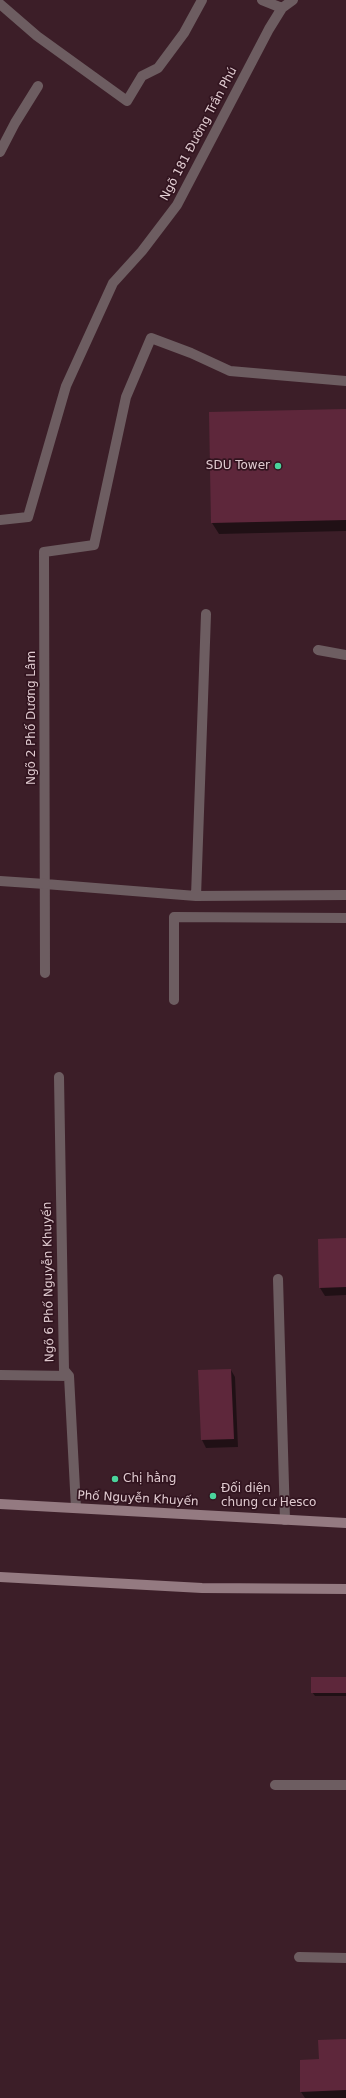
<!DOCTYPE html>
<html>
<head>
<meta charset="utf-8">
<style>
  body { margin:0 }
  canvas { display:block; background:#3c1e28 }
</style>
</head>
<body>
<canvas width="346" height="2098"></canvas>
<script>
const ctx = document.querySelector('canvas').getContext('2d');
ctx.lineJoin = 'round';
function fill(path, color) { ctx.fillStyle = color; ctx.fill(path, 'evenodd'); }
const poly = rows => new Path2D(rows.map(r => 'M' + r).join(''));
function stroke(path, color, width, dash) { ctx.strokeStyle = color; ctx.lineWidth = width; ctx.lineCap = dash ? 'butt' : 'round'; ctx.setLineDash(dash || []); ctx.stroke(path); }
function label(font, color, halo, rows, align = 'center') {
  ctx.font = font + ' "DejaVu Sans",sans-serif'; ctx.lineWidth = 3.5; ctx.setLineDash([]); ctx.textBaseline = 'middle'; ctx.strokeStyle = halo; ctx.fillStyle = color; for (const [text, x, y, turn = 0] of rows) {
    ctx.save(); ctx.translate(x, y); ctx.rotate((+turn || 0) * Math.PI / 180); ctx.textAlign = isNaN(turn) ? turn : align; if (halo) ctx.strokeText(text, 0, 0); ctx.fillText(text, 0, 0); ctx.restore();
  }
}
fill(poly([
  [346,410,346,531,219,534,212,523],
  [346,1239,346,1295,325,1296,320,1288],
  [231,1370,235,1377,238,1447,206,1448,202,1440,199,1371],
  [346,1678,346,1696,315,1696,312,1692],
  [346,2040,346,2098,305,2098,301,2092,320,2060]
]), '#0007');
fill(poly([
  [346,409,346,520,211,523,209,412],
  [346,1238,346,1287,319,1288,318,1239],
  [231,1369,234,1439,201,1440,198,1370],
  [311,1677,346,1677,346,1693,311,1693],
  [346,2039,346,2090,300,2092,300,2060,319,2059,318,2040]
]), '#5e273b');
stroke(poly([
  [262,0,282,8],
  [0,4,37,36,127,101,142,76,158,68,184,33,202,0],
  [0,152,15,123,38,86],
  [0,520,28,517,66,386,113,283,142,251,177,205,269,29,282,8,293,0],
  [318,650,346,655],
  [45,884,196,896,346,895],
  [196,896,206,614],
  [45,973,44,552,94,545,126,397,151,338,191,353,230,371,346,381],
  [174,1000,174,917,346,918],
  [59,1077,64,1370,69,1376,76,1508],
  [278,1279,285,1520],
  [0,1375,69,1376],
  [275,1785,346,1785],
  [299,1957,346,1958]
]), '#6d5d61', 10);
stroke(poly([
  [0,881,45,884]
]), '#6d5d61', 10);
stroke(poly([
  [0,1504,346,1523],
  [0,1577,202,1588,346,1589]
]), '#947a81', 10);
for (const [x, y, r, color] of [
  [278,466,4,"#4ad49c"],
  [115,1479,4,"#4ad49c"],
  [213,1496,4,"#4ad49c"]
]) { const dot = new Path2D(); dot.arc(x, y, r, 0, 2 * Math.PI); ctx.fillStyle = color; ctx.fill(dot); stroke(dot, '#32141f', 1.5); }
label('12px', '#e0cbd0', '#32141f', [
  ["Ngõ 181 Đường Trần Phú",199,134,-62],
  ["Ngõ 2 Phố Dương Lâm",32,718,-90],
  ["Ngõ 6 Phố Nguyễn Khuyến",49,1282,-91],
  ["Phố Nguyễn Khuyến",138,1499,3]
]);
label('12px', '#e0cbd0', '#32141f', [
  ["SDU Tower",270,466,"right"],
  ["Chị hằng",123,1479],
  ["Đối diện",221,1489],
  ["chung cư Hesco",221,1503]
], 'left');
</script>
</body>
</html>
